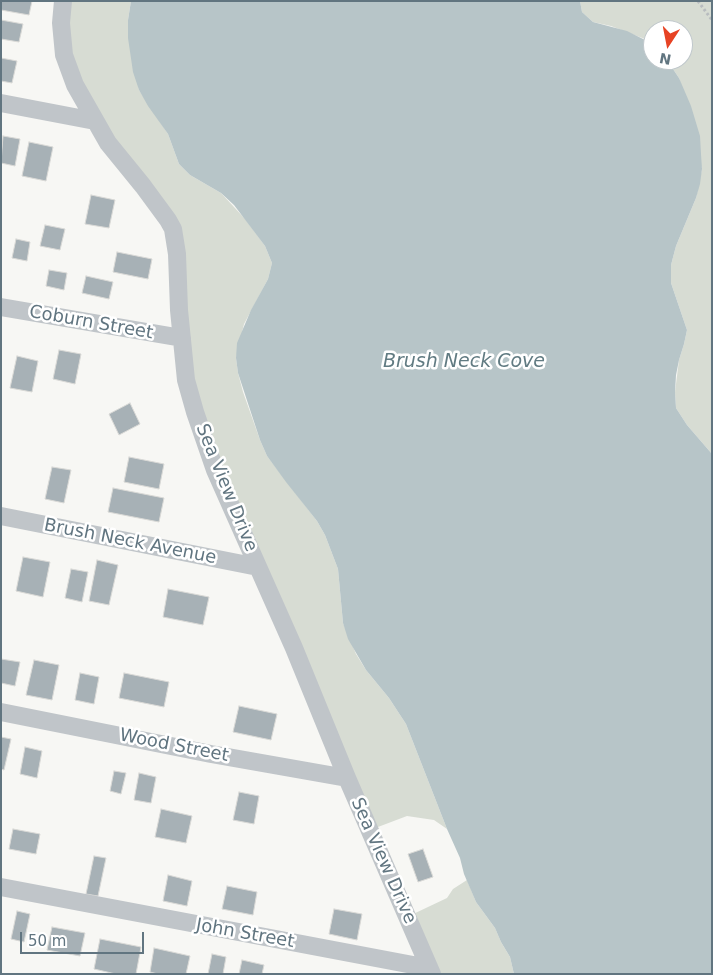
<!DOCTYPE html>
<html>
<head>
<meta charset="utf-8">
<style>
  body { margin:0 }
  #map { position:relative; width:713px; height:975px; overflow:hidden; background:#f7f7f4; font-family:"DejaVu Sans",sans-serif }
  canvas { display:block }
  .frame { position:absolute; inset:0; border:2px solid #617580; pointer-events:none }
  .north { position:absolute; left:643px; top:20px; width:50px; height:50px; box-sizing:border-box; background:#fff; border:1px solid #c0c8cc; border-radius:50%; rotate:191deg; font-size:14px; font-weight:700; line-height:20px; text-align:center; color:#617580 }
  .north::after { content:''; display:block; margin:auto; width:18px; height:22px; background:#e74324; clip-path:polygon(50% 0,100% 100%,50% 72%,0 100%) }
  .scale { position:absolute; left:20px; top:932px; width:124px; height:22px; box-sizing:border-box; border:2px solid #617580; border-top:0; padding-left:6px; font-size:15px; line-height:18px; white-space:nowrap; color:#617580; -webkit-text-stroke:4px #fff; paint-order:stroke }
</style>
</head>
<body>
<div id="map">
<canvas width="713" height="975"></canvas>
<div class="frame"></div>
<div class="north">N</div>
<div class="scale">50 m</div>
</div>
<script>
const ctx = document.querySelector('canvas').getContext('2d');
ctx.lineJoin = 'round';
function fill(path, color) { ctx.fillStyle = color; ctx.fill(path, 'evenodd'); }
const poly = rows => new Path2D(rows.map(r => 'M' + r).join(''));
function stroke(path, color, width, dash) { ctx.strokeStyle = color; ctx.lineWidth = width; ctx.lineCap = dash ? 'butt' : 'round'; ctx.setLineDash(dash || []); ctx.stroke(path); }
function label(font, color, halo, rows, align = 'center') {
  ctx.font = font + ' "DejaVu Sans",sans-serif'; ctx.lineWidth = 5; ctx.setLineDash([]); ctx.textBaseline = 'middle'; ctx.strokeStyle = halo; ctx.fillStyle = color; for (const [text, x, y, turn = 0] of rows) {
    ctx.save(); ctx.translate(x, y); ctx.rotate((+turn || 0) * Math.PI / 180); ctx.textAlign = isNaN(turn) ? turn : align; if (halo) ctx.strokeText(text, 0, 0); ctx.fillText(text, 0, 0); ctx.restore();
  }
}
fill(poly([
  [63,1,131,1,128,20,139,90,168,134,179,164,190,175,221,193,246,220,265,246,272,263,268,279,244,324,236,358,238,373,243,392,260,440,267,456,317,521,325,535,338,569,343,623,356,654,366,670,389,698,406,724,447,829,434,820,407,816,370,830,187,394,171,229,77,94],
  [580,1,712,1,712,454,687,425,676,408,675,392,679,360,684,344,687,330,671,283,671,265,676,246,696,198,702,169,679,78,667,60,683,60,683,30,653,30,653,44,645,39,611,26,593,22,582,12],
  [467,880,476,902,495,928,501,942,510,957,514,974,431,974,409,916,447,898,453,889]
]), '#d7dcd3');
fill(poly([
  [131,1,580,1,582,12,593,22,627,31,653,44,653,60,667,60,679,78,691,106,700,136,701,154,702,169,700,184,696,198,676,246,671,265,671,283,687,330,684,344,679,360,676,375,675,392,676,408,687,425,712,454,712,974,514,974,510,957,501,942,495,928,476,902,464,874,460,858,447,829,406,724,389,698,366,670,348,639,343,623,338,569,325,535,317,521,286,482,267,456,260,440,238,373,236,358,237,343,251,310,268,279,272,263,265,246,234,205,221,193,190,175,179,164,168,134,148,106,139,90,133,72,128,38,128,20]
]), '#b7c5c8');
const building = poly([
  [1,1,32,1,29,15,1,10,1,1],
  [1,20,23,24,19,42,1,39,1,20],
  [1,58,17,61,12,83,1,81,1,58],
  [3,136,20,139,15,166,1,163,3,136],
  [29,142,53,147,46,181,22,176,29,142],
  [91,195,115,200,109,228,85,224,91,195],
  [45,225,65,229,60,250,40,246,45,225],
  [16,239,30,242,27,261,12,258,16,239],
  [117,252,152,259,148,279,113,272,117,252],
  [49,270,67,273,64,290,46,286,49,270],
  [86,276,113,282,109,299,82,293,86,276],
  [59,350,81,354,75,384,53,379,59,350],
  [17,356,38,361,32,392,10,388,17,356],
  [130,403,140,424,119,435,109,414,130,403],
  [129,457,164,464,159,489,124,482,129,457],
  [52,467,71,470,64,503,45,499,52,467],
  [113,488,164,498,159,522,108,512,113,488],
  [23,557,50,562,43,597,16,591,23,557],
  [97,560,118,565,109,605,89,601,97,560],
  [71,569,88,572,82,602,65,598,71,569],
  [168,589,209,597,203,625,163,617,168,589],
  [1,659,20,662,15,686,1,683,1,659],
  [34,660,59,665,52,700,26,695,34,660],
  [80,673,99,677,94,704,75,700,80,673],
  [124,673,169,682,164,707,119,698,124,673],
  [239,706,277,714,271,740,233,732,239,706],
  [1,737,11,739,4,770,1,769,1,737],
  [25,747,42,751,37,778,20,774,25,747],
  [114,771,126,773,121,794,110,791,114,771],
  [139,773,156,777,151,803,134,800,139,773],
  [239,792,259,796,254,824,233,820,239,792],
  [161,809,192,816,186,843,155,837,161,809],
  [13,829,40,834,36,854,9,849,13,829],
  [423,849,433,877,418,882,408,854,423,849],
  [94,856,106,858,98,896,86,894,94,856],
  [168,875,192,881,187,906,163,901,168,875],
  [227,886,257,892,253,915,222,909,227,886],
  [334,909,362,914,357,940,329,934,334,909],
  [17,911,30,914,24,942,11,939,17,911],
  [52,927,85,933,80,956,47,950,52,927],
  [100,939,141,947,136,974,116,974,94,969,100,939],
  [154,948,190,956,186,974,158,974,150,972,154,948],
  [212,954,226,957,223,974,208,974,212,954],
  [242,960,264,965,262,974,239,974,242,960]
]);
fill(building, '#a7b1b6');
stroke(building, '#d9d9d6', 1);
stroke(poly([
  [698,1,712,20]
]), '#b8bcbf', 3, [2.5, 2.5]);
stroke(poly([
  [63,1,61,23,64,55,75,85,108,143,143,186,168,220,173,229,177,254,179,310,186,380,195,412,215,470,294,648,347,778,432,974],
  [1,103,95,121],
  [1,307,182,338],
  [1,516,258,567],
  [1,712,211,754,347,778],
  [1,887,429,968]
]), '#c0c5c9', 18);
label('18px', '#617580', '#fff', [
  ["Coburn Street",91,323,10],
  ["Sea View Drive",226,488,68],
  ["Brush Neck Avenue",130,542,11],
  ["Wood Street",174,746,11],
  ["Sea View Drive",383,861,66],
  ["John Street",245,934,10]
]);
label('italic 19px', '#617b82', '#fff', [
  ["Brush Neck Cove",464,362]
]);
</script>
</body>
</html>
